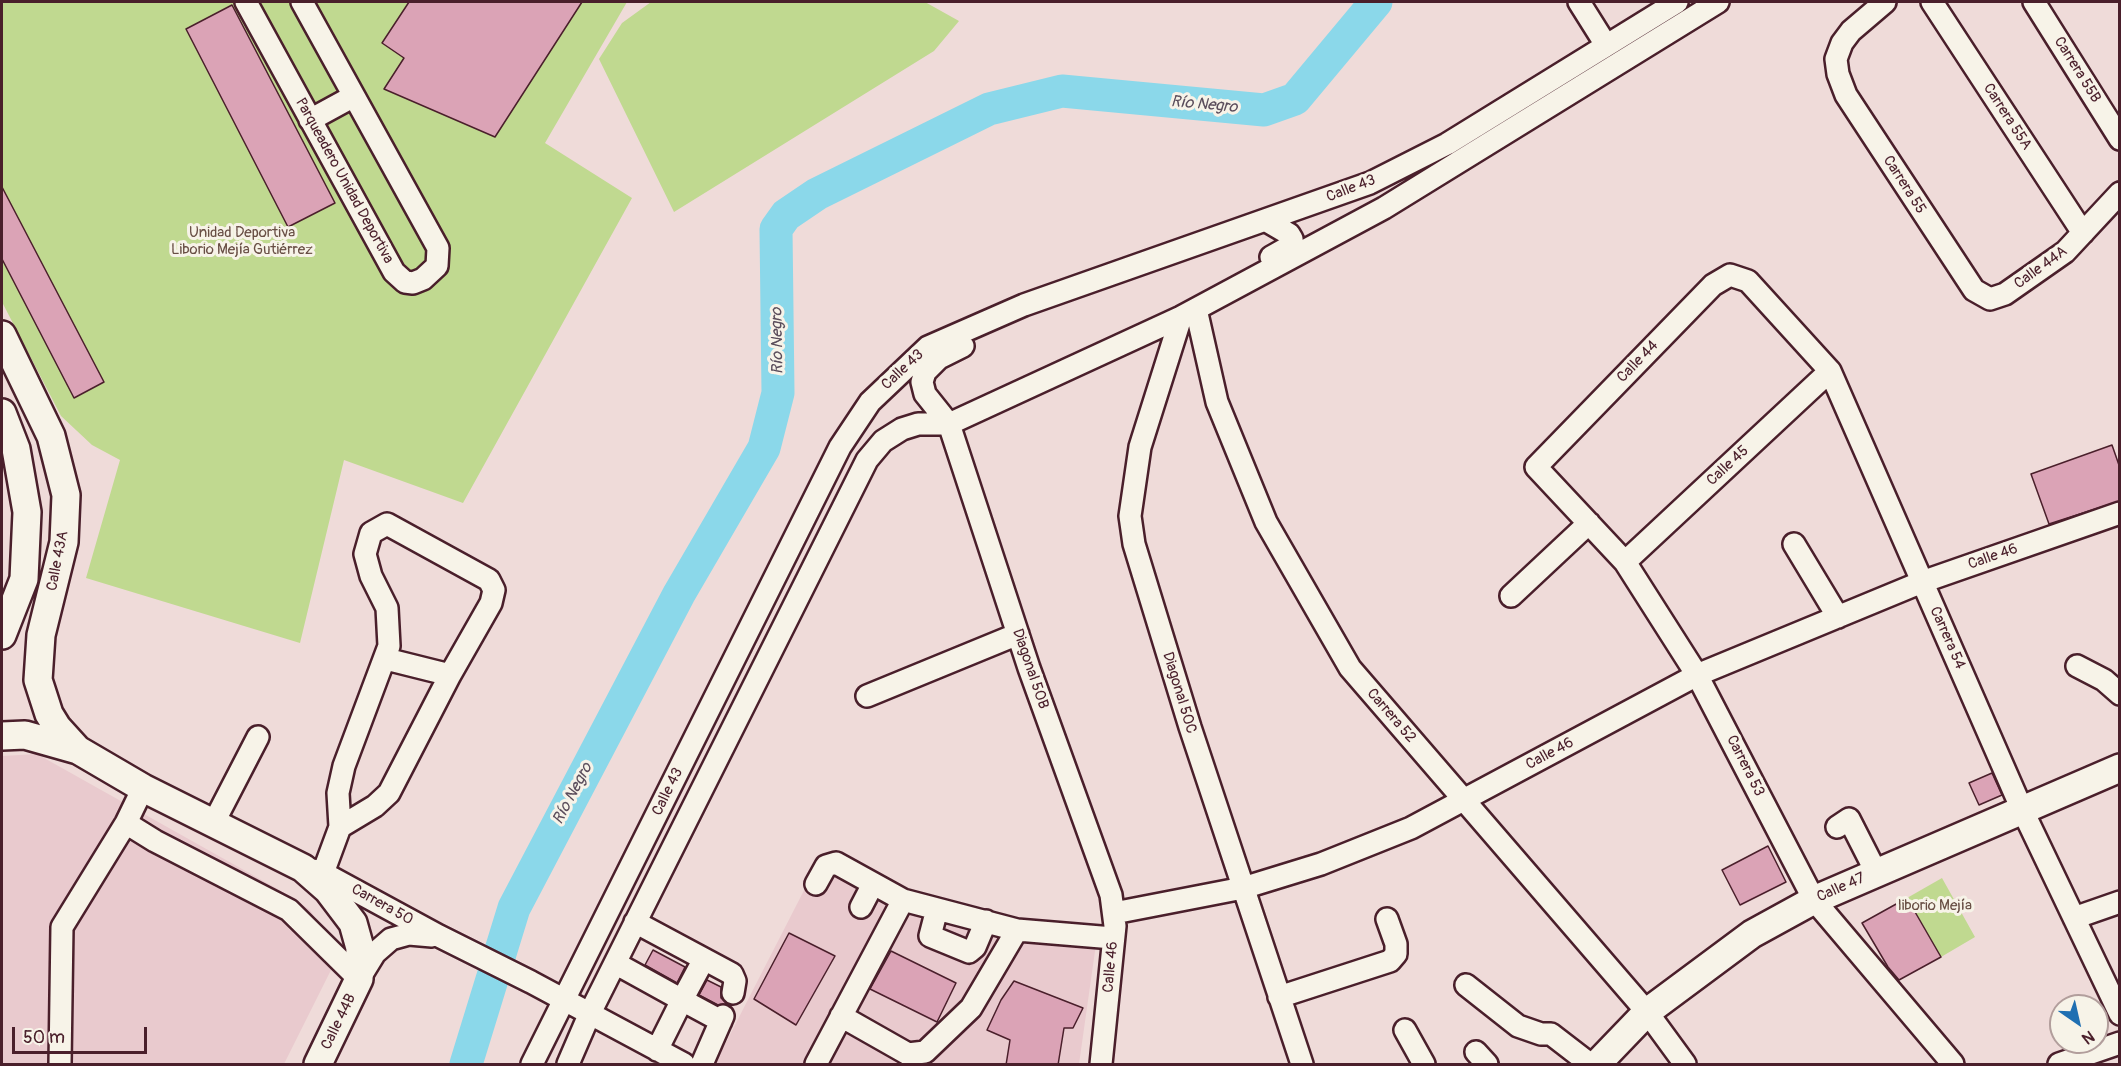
<!DOCTYPE html>
<html>
<head>
<meta charset="utf-8">
<style>
  body { margin:0 }
  #map { position:relative; width:2121px; height:1066px; overflow:hidden; background:#efdbd9; font-family:Pangolin,sans-serif }
  canvas { display:block }
  .frame { position:absolute; inset:0; border:3px solid #4a1f2b; pointer-events:none }
  .north { position:absolute; left:2049px; top:994px; width:60px; height:60px; box-sizing:border-box; background:#f7f3e8; border:2px solid #b29e9c; border-radius:50%; rotate:146deg; font-size:16px; font-weight:700; line-height:24px; text-align:center; color:#4a1f2b }
  .north::after { content:''; display:block; margin:auto; width:21px; height:27px; background:#1f6fb2; clip-path:polygon(50% 0,100% 100%,50% 72%,0 100%) }
  .scale { position:absolute; left:12px; top:1027px; width:135px; height:27px; box-sizing:border-box; border:3px solid #4a1f2b; border-top:0; padding-left:8px; font-size:18px; line-height:21px; white-space:nowrap; color:#4a1f2b; -webkit-text-stroke:4px #f7f3e8; paint-order:stroke }
</style>
</head>
<body>
<div id="map">
<canvas width="2121" height="1066"></canvas>
<div class="frame"></div>
<div class="north">N</div>
<div class="scale">50 m</div>
</div>
<script>
const ctx = document.querySelector('canvas').getContext('2d');
ctx.lineJoin = 'round';
function fill(path, color) { ctx.fillStyle = color; ctx.fill(path, 'evenodd'); }
const poly = rows => new Path2D(rows.map(r => 'M' + r).join(''));
function stroke(path, color, width, dash) { ctx.strokeStyle = color; ctx.lineWidth = width; ctx.lineCap = dash ? 'butt' : 'round'; ctx.setLineDash(dash || []); ctx.stroke(path); }
function label(font, color, halo, rows, align = 'center') {
  ctx.font = font + ' Pangolin,sans-serif'; ctx.lineWidth = 6; ctx.setLineDash([]); ctx.textBaseline = 'middle'; ctx.strokeStyle = halo; ctx.fillStyle = color; for (const [text, x, y, turn = 0] of rows) {
    ctx.save(); ctx.translate(x, y); ctx.rotate((+turn || 0) * Math.PI / 180); ctx.textAlign = isNaN(turn) ? turn : align; if (halo) ctx.strokeText(text, 0, 0); ctx.fillText(text, 0, 0); ctx.restore();
  }
}
fill(poly([
  [37,754,283,892,310,910,330,941,333,966,284,1064,2,1064,2,756],
  [817,865,1025,934,1096,944,1079,1064,715,1064]
]), '#e9cace');
fill(poly([
  [2,2,627,2,545,143,632,198,463,503,344,460,300,643,86,578,120,460,92,445,61,416,2,302],
  [651,2,925,2,959,21,934,51,674,212,599,59,622,23],
  [1942,878,1975,937,1941,957,1907,898]
]), '#c0d990');
stroke(poly([
  [466,1064,514,908,679,594,764,448,778,393,776,229,786,215,817,194,989,109,1062,91,1264,110,1295,99,1376,2]
]), '#8bd8ea', 33);
const building = poly([
  [409,2,582,2,495,137,384,89,404,58,382,43,409,2],
  [232,5,335,203,288,227,186,29,232,5],
  [2,187,104,382,74,398,2,259,2,187],
  [2112,445,2120,468,2120,501,2049,524,2031,474,2112,445],
  [1992,773,2002,795,1979,805,1969,783,1992,773],
  [1768,846,1786,882,1740,905,1722,870,1768,846],
  [1907,898,1941,957,1899,980,1888,967,1862,923,1907,898],
  [789,933,835,956,796,1025,754,999,789,933],
  [653,950,685,967,677,983,645,965,653,950],
  [891,951,956,983,937,1022,870,989,891,951],
  [707,980,721,987,721,998,729,1005,718,1005,699,995,707,980],
  [1014,981,1083,1008,1073,1028,1064,1028,1058,1065,1006,1065,1010,1040,987,1030,1001,1000,1014,981]
]);
fill(building, '#dba3b6');
stroke(building, '#4a1f2b', 1.5);
const minor = poly([
  [246,2,394,272,405,282,413,283,423,279,437,266,438,248,302,2],
  [1579,2,1606,45],
  [1885,2,1851,31,1842,43,1836,59,1838,74,1846,95,1974,290,1990,299,2005,294,2065,252,2120,193],
  [1932,2,2083,233],
  [2034,2,2120,139],
  [310,120,354,96],
  [1265,220,1289,234,1292,239,1287,248,1271,257],
  [1196,309,1217,402,1266,522,1350,668,1647,1012,1685,1064],
  [1181,317,1140,447,1130,516,1134,544,1190,727,1302,1064],
  [963,346,939,358,925,372,922,382,925,394,949,424,1029,668,1111,895,1115,926,1101,1064],
  [1794,544,1838,617],
  [1625,562,1830,371],
  [1511,596,1589,523],
  [386,659,450,675],
  [2077,666,2104,680,2120,694],
  [867,696,1018,634],
  [126,823,155,841,289,910,359,979,375,953,391,939,409,934,432,936],
  [213,824,258,737],
  [1837,827,1849,819,1876,872],
  [313,870,323,873,439,936,531,982,684,1064],
  [323,873,340,827,338,793,344,766,389,646,387,608,371,576,365,554,371,533,387,524,489,580,494,590,491,603,450,675,389,793,375,806,340,827],
  [816,884,826,866,836,863,903,900,1017,930,1113,938],
  [861,907,873,884],
  [937,909,930,936,969,952,975,947,986,921],
  [1114,913,1243,888,1321,864,1411,828,1697,675,1922,582,2120,513],
  [2074,918,2120,902],
  [635,922,732,974,735,981,733,993],
  [704,959,682,1000,721,1021],
  [615,963,682,1000,657,1050],
  [1466,985,1518,1026,1541,1034,1551,1034,1590,1064],
  [1279,997,1390,961,1396,954,1396,944,1387,919],
  [841,1016,908,1054,925,1052,971,1008,1017,930],
  [1405,1030,1424,1064],
  [1476,1052,1487,1064],
  [60,1064,62,927,126,823,143,788],
  [532,1064,840,447,870,402,928,347,1024,305,1370,183,1447,144,1677,2],
  [568,1064,590,1013,867,460,883,441,902,429,918,424,949,424,1181,317,1384,208,1718,2],
  [702,1064,723,1016],
  [816,1064,903,900],
  [1953,1064,1814,900,1697,675,1625,562,1536,467,1713,285,1730,275,1748,281,1830,371,2020,805,2120,1014],
  [2059,1064,2120,1043]
]);
const major = poly([
  [2,335,51,436,66,495,64,542,41,635,38,680,49,714,57,727,77,749],
  [2,413,16,449,27,512,24,579,2,635],
  [2,736,25,735,78,750,143,788,303,868,328,890,353,923,360,948,359,979,318,1064],
  [1597,1064,1647,1012,1752,934,1814,900,2120,768]
]);
stroke(minor, '#4a1f2b', 26);
stroke(major, '#4a1f2b', 32);
stroke(minor, '#f7f3e8', 21);
stroke(major, '#f7f3e8', 27);
label('15px', '#4a1f2b', '#f7f3e8', [
  ["Carrera 55B",2077,70,58],
  ["Carrera 55A",2007,117,57],
  ["Parqueadero Unidad Deportiva",344,181,61],
  ["Carrera 55",1904,185,57],
  ["Calle 43",1351,189,-21],
  ["Calle 44A",2041,268,-36],
  ["Calle 44",1638,362,-46],
  ["Calle 43",903,370,-43],
  ["Calle 45",1728,466,-43],
  ["Calle 46",1993,557,-19],
  ["Calle 43A",58,561,-79],
  ["Carrera 54",1947,638,66],
  ["Diagonal 50B",1030,669,71],
  ["Diagonal 50C",1179,693,73],
  ["Carrera 52",1391,716,49],
  ["Calle 46",1550,754,-28],
  ["Carrera 53",1745,766,63],
  ["Calle 43",668,792,-64],
  ["Calle 47",1841,888,-24],
  ["Carrera 50",382,905,29],
  ["Calle 46",1111,967,-85],
  ["Calle 44B",339,1022,-64]
]);
label('15px', '#684e44', '#f7f3e8', [
  ["Unidad Deportiva",242,233],
  ["Liborio Mejía Gutiérrez",242,250],
  ["liborio Mejía",1935,906]
]);
label('italic 16px', '#5a4d5b', '#f7f3e8', [
  ["Río Negro",1204,105,5],
  ["Río Negro",778,341,-91],
  ["Río Negro",573,794,-62]
]);
</script>
</body>
</html>
